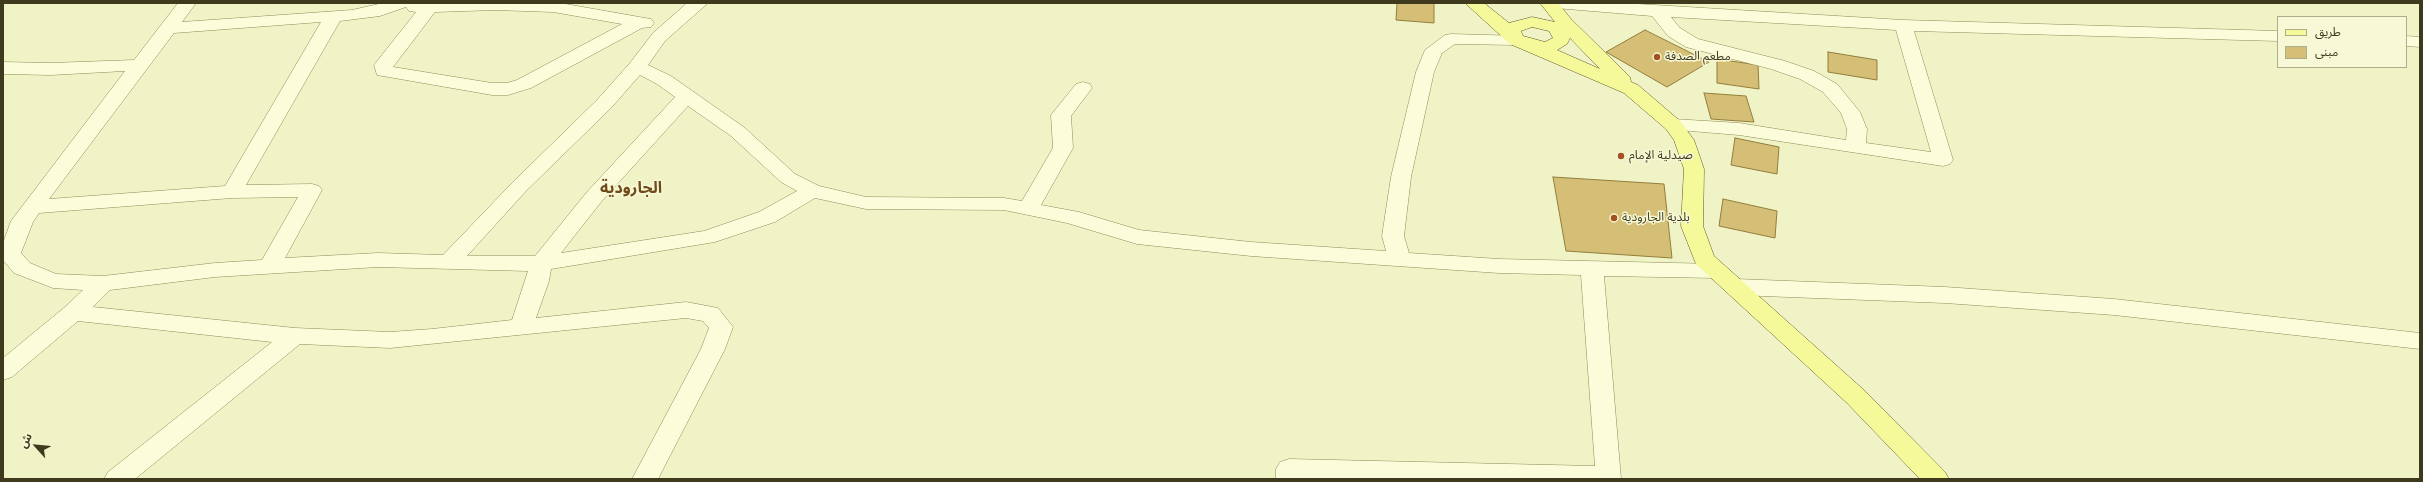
<!DOCTYPE html>
<html>
<head>
<meta charset="utf-8">
<style>
  body { margin:0 }
  #map { position:relative; width:2423px; height:482px; overflow:hidden; background:#f0f3c5; font-family:Lora,"Noto Sans Arabic",serif }
  canvas { display:block }
  .frame { position:absolute; inset:0; border:4px solid #3f3a1e; pointer-events:none }
  .legend { position:absolute; left:2277px; top:16px; width:130px; height:52px; box-sizing:border-box; background:#f7f9d6; border:1px solid #adad8c; margin:0; padding:5px 7px; list-style:none; font-size:12px; color:#3f3a1e }
  .legend li { display:flex; align-items:center; gap:8px; height:20px }
  .legend b { width:20px; border:1px solid #adad8c }
  .north { position:absolute; left:16px; top:426px; width:40px; height:40px; -webkit-text-stroke:3px #f7f9d6; paint-order:stroke; rotate:297deg; font-size:11px; font-weight:700; line-height:16px; text-align:center; color:#3f3a1e }
  .north::after { content:''; display:block; margin:auto; width:14px; height:18px; background:#3f3a1e; clip-path:polygon(50% 0,100% 100%,50% 72%,0 100%) }
</style>
</head>
<body>
<div id="map">
<canvas width="2423" height="482"></canvas>
<div class="frame"></div>
<ul class="legend">
<li><b style="height:5px;background:#f5f99a"></b>طريق</li>
<li><b style="height:11px;background:#d5bf77"></b>مبنى</li>
</ul>
<div class="north">ش</div>
</div>
<script>
const ctx = document.querySelector('canvas').getContext('2d');
ctx.lineJoin = 'round';
function fill(path, color) { ctx.fillStyle = color; ctx.fill(path, 'evenodd'); }
const poly = rows => new Path2D(rows.map(r => 'M' + r).join(''));
function stroke(path, color, width, dash) { ctx.strokeStyle = color; ctx.lineWidth = width; ctx.lineCap = dash ? 'butt' : 'round'; ctx.setLineDash(dash || []); ctx.stroke(path); }
function label(font, color, halo, rows, align = 'center') {
  ctx.font = font + ' Lora,"Noto Sans Arabic",serif'; ctx.lineWidth = 3; ctx.setLineDash([]); ctx.textBaseline = 'middle'; ctx.strokeStyle = halo; ctx.fillStyle = color; for (const [text, x, y, turn = 0] of rows) {
    ctx.save(); ctx.translate(x, y); ctx.rotate((+turn || 0) * Math.PI / 180); ctx.textAlign = isNaN(turn) ? turn : align; if (halo) ctx.strokeText(text, 0, 0); ctx.fillText(text, 0, 0); ctx.restore();
  }
}
const building = poly([
  [1397,3,1434,3,1434,23,1396,20,1397,3],
  [1645,30,1709,62,1667,87,1606,52,1645,30],
  [1828,52,1877,60,1877,80,1828,72,1828,52],
  [1717,59,1758,65,1759,89,1717,83,1717,59],
  [1704,93,1746,96,1754,122,1711,119,1704,93],
  [1735,138,1779,147,1777,174,1731,165,1735,138],
  [1553,177,1664,184,1672,258,1566,251,1553,177],
  [1723,199,1777,211,1775,238,1719,226,1723,199]
]);
fill(building, '#d5bf77');
stroke(building, '#927d3c', 1);
const minor = poly([
  [178,3,196,3,182,22,352,10,383,3,409,3,406,7,380,16,340,21,246,185,312,184,319,186,322,190,285,258,378,253,443,255,513,182,597,100,630,63,653,33,687,3,708,3,665,41,648,65,671,76,745,128,795,174,819,186,866,197,1004,198,1022,201,1053,148,1051,115,1076,84,1083,82,1090,84,1092,88,1071,116,1073,148,1041,205,1079,212,1139,230,1251,242,1386,251,1382,236,1391,177,1416,72,1425,50,1445,35,1451,34,1522,36,1525,40,1522,44,1516,45,1455,44,1442,53,1434,72,1411,177,1404,236,1409,253,1499,259,1717,264,1725,266,1728,271,1725,276,1717,278,1604,276,1621,479,1276,479,1276,469,1280,462,1289,459,1595,466,1581,275,1499,273,1251,256,1137,244,1067,223,1004,210,866,209,815,198,775,222,715,242,551,269,549,281,536,318,686,302,718,308,733,327,725,349,658,479,632,479,701,349,709,328,703,321,686,318,390,348,300,344,135,479,104,479,108,472,272,342,78,321,12,377,3,380,3,358,65,307,83,290,53,288,14,273,3,260,3,243,11,221,125,71,51,75,3,74,3,62,51,63,134,60,178,3],
  [321,22,225,186,49,199,174,33,321,22],
  [640,75,657,84,675,97,587,192,535,256,467,256,527,190,611,108,640,75],
  [688,106,731,136,781,182,797,191,759,212,704,231,561,253,601,202,688,106],
  [298,197,262,260,215,263,103,276,56,274,30,263,21,253,33,222,39,213,232,198,298,197],
  [378,267,528,271,512,320,432,329,390,332,295,328,93,307,110,290,215,277,378,267],
  [409,3,560,3,645,18,651,19,654,23,651,27,642,28,531,88,508,95,492,95,377,75,374,65,416,12,409,11,406,7,409,3],
  [495,10,553,12,622,24,517,80,507,83,492,83,393,67,435,12,495,10],
  [1546,3,1621,3,1903,20,2278,31,2278,41,1914,31,1953,160,1950,164,1943,166,1739,135,1666,129,1663,125,1666,121,1673,119,1739,123,1846,140,1847,129,1841,113,1823,92,1800,79,1771,69,1686,47,1668,36,1652,16,1555,8,1549,7,1546,3],
  [1671,17,1896,30,1931,152,1866,143,1867,129,1860,112,1837,84,1814,71,1785,61,1698,39,1680,28,1671,17],
  [2406,36,2420,37,2420,47,2406,46,2406,36],
  [1736,279,1945,287,2114,299,2420,333,2420,349,2114,315,1945,303,1736,295,1728,292,1725,287,1728,282,1736,279]
]);
const major = poly([
  [1465,3,1484,3,1509,23,1532,17,1555,22,1540,3,1558,3,1571,19,1630,77,1631,82,1638,85,1680,121,1694,140,1704,169,1703,226,1714,256,1865,391,1945,472,1949,479,1920,479,1847,403,1696,264,1681,226,1684,169,1674,140,1666,129,1624,93,1510,44,1465,3],
  [1532,27,1549,31,1553,38,1545,42,1523,36,1521,31,1532,27],
  [1570,38,1600,69,1557,50,1567,44,1570,38]
]);
stroke(minor, '#908a58', 1);
stroke(major, '#5e552d', 1);
fill(minor, '#fafcda');
fill(major, '#f5f99a');
for (const [x, y, r, color] of [
  [1657,57,4,"#a65022"],
  [1621,156,4,"#a65022"],
  [1614,218,4,"#a65022"]
]) { const dot = new Path2D(); dot.arc(x, y, r, 0, 2 * Math.PI); ctx.fillStyle = color; ctx.fill(dot); stroke(dot, '#f7f9d6', 1.5); }
label('12px', '#3f3a1e', '#f7f9d6', [
  ["مطعم الصدفة",1665,57],
  ["صيدلية الإمام",1629,156],
  ["بلدية الجارودية",1622,218]
], 'left');
label('bold 16px', '#704a18', '#f7f9d6', [
  ["الجارودية",631,188]
]);
</script>
</body>
</html>
